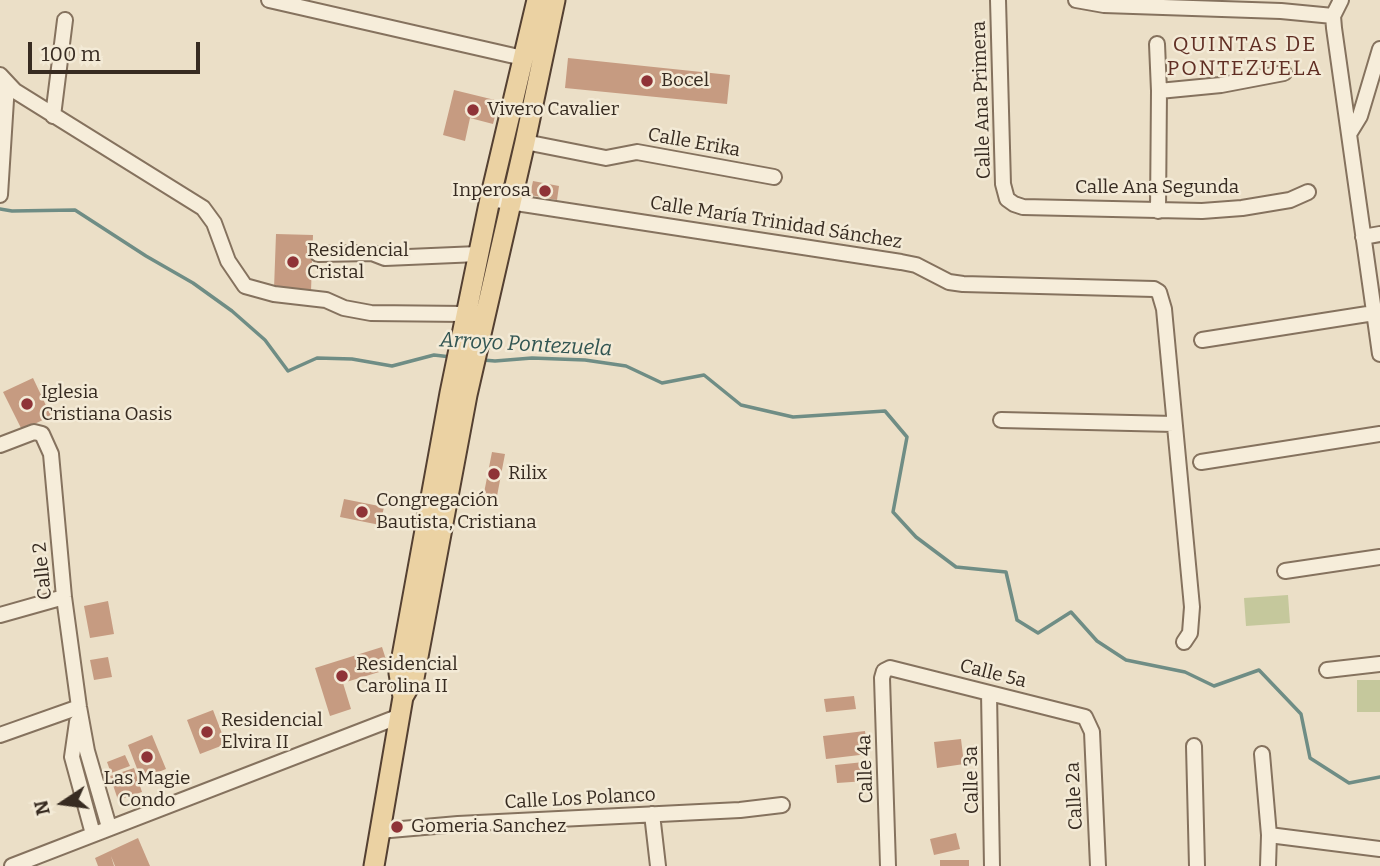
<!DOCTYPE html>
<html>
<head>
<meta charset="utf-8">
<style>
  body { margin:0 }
  #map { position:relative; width:1380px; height:866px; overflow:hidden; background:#ebdfc7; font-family:Bitter,serif }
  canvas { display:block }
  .north { position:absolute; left:28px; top:768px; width:70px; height:70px; -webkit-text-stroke:5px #f3ead6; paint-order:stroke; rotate:257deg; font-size:19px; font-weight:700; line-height:28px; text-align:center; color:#372b21 }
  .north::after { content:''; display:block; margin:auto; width:24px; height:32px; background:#372b21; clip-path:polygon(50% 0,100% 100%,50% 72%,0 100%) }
  .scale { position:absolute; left:28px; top:42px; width:172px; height:32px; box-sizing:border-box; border:4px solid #372b21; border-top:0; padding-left:9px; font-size:21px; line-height:24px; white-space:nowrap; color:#372b21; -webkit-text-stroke:5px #f3ead6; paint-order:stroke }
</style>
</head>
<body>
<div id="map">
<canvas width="1380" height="866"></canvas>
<div class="north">N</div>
<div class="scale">100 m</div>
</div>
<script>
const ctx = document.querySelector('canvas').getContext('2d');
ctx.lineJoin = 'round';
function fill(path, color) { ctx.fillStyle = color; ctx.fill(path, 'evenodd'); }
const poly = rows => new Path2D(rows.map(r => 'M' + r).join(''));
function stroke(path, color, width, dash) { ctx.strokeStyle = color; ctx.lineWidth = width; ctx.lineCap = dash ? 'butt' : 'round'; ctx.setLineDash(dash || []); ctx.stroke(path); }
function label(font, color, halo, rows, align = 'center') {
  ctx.font = font + ' Bitter,serif'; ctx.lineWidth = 5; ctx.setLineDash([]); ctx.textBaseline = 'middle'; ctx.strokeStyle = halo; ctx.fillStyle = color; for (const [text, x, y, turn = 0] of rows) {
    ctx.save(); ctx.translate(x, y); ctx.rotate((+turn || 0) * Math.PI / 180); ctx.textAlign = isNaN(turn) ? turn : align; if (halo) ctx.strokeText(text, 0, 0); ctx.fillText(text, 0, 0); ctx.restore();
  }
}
fill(poly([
  [1288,595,1290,623,1246,626,1244,598],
  [1357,680,1380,680,1380,712,1357,712]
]), '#c5c89c');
stroke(poly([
  [0,209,12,211,75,210,146,256,193,283,232,311,265,340,288,371,317,358,352,359,392,366,434,355,451,357],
  [483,360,495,361,532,358,585,360,626,366,662,383,704,375,741,405,793,417,885,411,907,437,893,512,916,537,956,567,1006,572,1017,620,1038,633,1071,612,1097,641,1126,660,1185,672,1214,686,1259,670,1301,714,1310,758,1349,783,1380,777]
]), '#6f8d85', 3.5);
fill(poly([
  [568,58,730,75,727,104,565,88],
  [454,90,499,101,493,124,470,118,465,141,443,135],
  [533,181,559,186,557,200,530,195],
  [276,234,313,235,311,291,274,289],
  [33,378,51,416,22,430,3,392],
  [492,452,505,454,497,496,484,493],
  [344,499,384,507,380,525,340,517],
  [108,601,114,634,90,638,84,606],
  [382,647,389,669,343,683,351,709,330,716,315,668],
  [108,657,112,677,94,680,90,660],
  [854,696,856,709,826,712,824,699],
  [213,710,226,744,200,754,187,720],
  [865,731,868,754,826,759,823,736],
  [152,735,166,769,141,779,128,745],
  [961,739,964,764,937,768,934,742],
  [125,755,130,766,111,773,107,762],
  [864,762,866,781,837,783,835,765],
  [134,768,142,792,118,800,110,776],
  [956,833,960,849,934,855,930,839],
  [138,838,150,866,115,866,111,856,114,866,98,866,95,858],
  [940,860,969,860,969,866,940,866]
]), '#c69b81');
const minor = poly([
  [269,0,523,58],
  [998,0,1003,184,1007,199,1014,204,1023,207,1202,211,1242,208,1290,200,1308,192],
  [1076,0,1104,5,1281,11,1333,16],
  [1341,0,1333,16,1334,28,1380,354],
  [1157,44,1159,91,1158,211],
  [0,75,15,91,203,208,214,223,228,261,245,286,274,294,326,300,344,308,371,313,465,314],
  [1159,91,1221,85,1284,73],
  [53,116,65,20],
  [1349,134,1360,116,1380,49],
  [525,142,606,158,637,152,774,177],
  [0,195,7,84],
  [490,199,901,262,916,265,949,282,963,284,1154,289,1159,292,1164,309,1192,607,1190,633,1184,642],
  [1363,237,1380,234],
  [318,254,372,253,385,258,478,254],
  [1202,340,1374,313],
  [1001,420,1174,424],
  [0,445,34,432,42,434,51,454,64,597,79,707,87,751,109,827],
  [1201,462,1380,434],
  [1285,571,1380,557],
  [0,615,64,597],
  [1327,670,1380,664],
  [989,693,992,866],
  [77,722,72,757,93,834],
  [0,735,79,707],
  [1194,746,1197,866],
  [1262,754,1269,835,1268,866],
  [652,814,658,866],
  [379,831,458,824,740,810,782,805],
  [1269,835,1380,849],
  [12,866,400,716],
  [888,866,882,678,884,671,890,668,1085,717,1092,732,1098,866]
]);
const major = poly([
  [403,697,399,673,450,393,490,199,537,0],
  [374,866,403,697,414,678,467,395,525,142,555,0]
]);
stroke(minor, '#85725e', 18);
stroke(major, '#544032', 23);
stroke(minor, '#f6edda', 14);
stroke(major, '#ebd2a3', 19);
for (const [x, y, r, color] of [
  [647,81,7,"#8f3337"],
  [473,110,7,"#8f3337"],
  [545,191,7,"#8f3337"],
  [293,262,7,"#8f3337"],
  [27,404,7,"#8f3337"],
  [494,474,7,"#8f3337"],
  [362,512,7,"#8f3337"],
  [342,676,7,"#8f3337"],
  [207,732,7,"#8f3337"],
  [147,757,7,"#8f3337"],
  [397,827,7,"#8f3337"]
]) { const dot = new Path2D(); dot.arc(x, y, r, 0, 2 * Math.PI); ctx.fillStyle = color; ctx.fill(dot); stroke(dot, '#f3ead6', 2.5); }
label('19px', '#372b21', '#f3ead6', [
  ["Bocel",661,81],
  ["Vivero Cavalier",487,110],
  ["Inperosa",531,191,"right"],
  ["Residencial",307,251],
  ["Cristal",307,273],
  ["Iglesia",41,393],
  ["Cristiana Oasis",41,415],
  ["Rilix",508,474],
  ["Congregación",376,501],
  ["Bautista, Cristiana",376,523],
  ["Residencial",356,665],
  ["Carolina II",356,687],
  ["Residencial",221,721],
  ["Elvira II",221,743],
  ["Las Magie",147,779,"center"],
  ["Condo",147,801,"center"],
  ["Gomeria Sanchez",411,827]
], 'left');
label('19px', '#372b21', '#f3ead6', [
  ["Calle Ana Primera",982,100,-92],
  ["Calle Erika",694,143,10],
  ["Calle Ana Segunda",1157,188],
  ["Calle María Trinidad Sánchez",776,223,9],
  ["Calle 2",43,571,-96],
  ["Calle 5a",993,674,14],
  ["Calle 4a",866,769,-92],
  ["Calle 3a",972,780,-91],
  ["Calle 2a",1075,796,-93],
  ["Calle Los Polanco",580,799,-3]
]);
ctx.letterSpacing = '2px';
label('21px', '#602e23', '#f3ead6', [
  ["QUINTAS DE",1245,45],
  ["PONTEZUELA",1245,69]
]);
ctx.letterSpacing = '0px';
label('italic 21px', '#315552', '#f3ead6', [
  ["Arroyo Pontezuela",526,345,3]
]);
</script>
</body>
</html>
